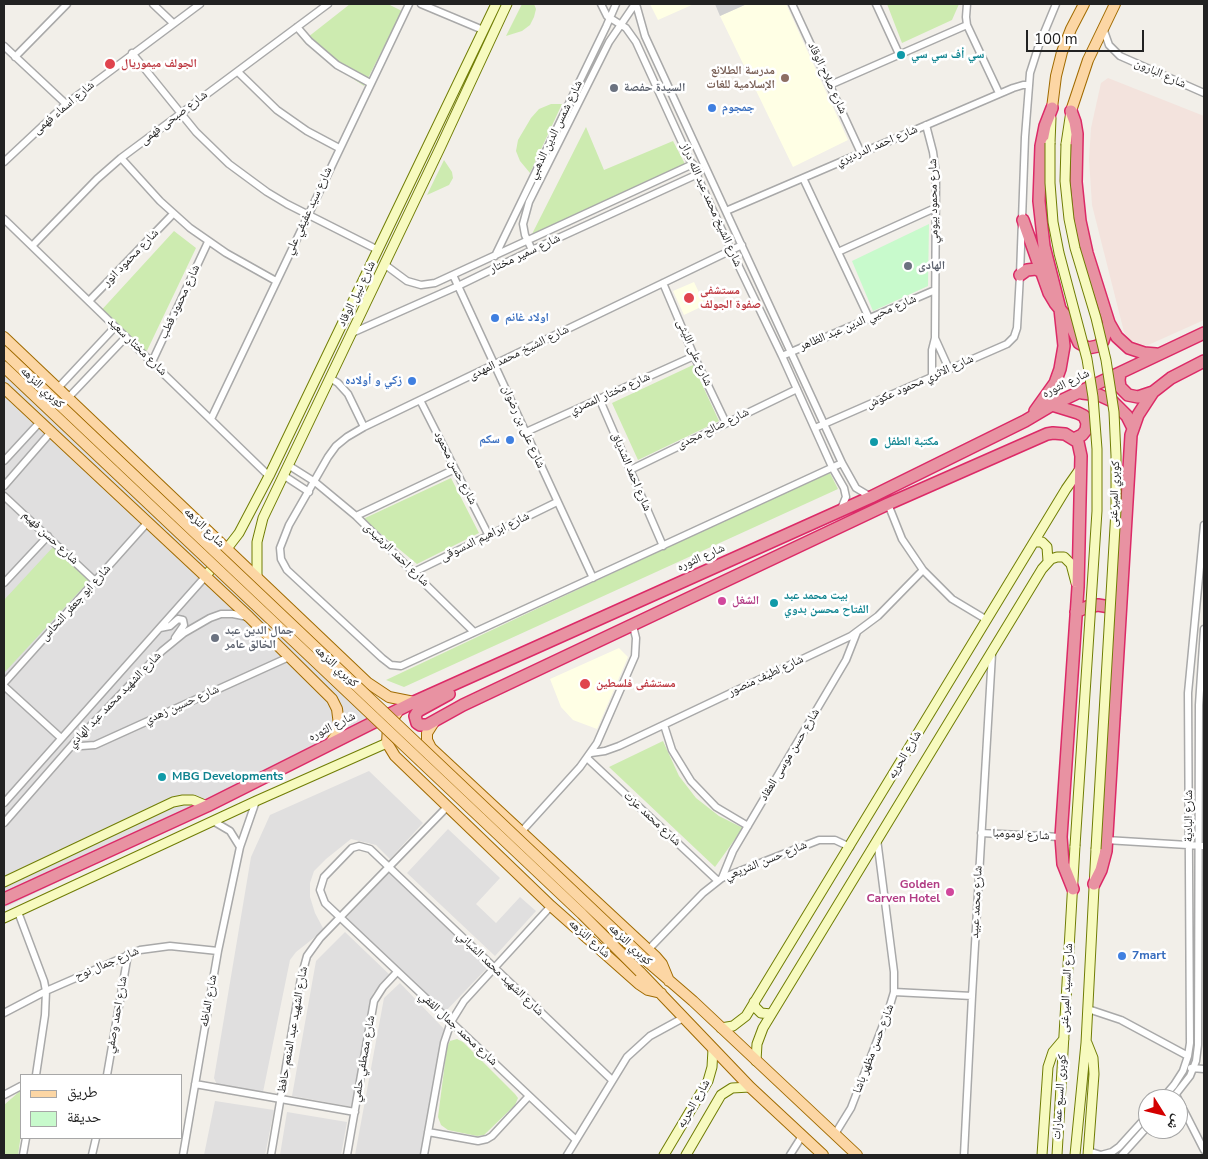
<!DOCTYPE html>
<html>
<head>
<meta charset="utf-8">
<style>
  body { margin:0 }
  #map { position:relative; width:1208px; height:1159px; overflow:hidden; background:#f2efe9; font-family:"Nunito Sans","Noto Naskh Arabic",sans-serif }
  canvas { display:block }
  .frame { position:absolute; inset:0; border:5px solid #222; pointer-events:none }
  .legend { position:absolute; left:20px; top:1074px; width:162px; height:65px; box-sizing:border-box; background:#fff; border:1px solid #a7a7a7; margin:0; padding:6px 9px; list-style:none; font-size:15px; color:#222 }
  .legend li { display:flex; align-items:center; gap:10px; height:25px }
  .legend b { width:25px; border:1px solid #a7a7a7 }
  .north { position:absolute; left:1138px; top:1089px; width:50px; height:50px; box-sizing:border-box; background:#fff; border:1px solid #a7a7a7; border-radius:50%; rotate:126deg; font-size:14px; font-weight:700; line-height:20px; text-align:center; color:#222 }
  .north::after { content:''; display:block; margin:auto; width:18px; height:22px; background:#d40000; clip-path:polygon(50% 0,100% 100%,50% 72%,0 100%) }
  .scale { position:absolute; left:1026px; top:30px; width:118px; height:22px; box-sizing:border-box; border:2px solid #222; border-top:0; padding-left:6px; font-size:15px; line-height:18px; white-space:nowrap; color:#222; -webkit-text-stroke:4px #fff; paint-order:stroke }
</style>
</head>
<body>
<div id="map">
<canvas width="1208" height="1159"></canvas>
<div class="frame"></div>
<ul class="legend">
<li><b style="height:6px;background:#fcd6a4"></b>طريق</li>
<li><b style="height:14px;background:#c8facc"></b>حديقة</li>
</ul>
<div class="north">ش</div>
<div class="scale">100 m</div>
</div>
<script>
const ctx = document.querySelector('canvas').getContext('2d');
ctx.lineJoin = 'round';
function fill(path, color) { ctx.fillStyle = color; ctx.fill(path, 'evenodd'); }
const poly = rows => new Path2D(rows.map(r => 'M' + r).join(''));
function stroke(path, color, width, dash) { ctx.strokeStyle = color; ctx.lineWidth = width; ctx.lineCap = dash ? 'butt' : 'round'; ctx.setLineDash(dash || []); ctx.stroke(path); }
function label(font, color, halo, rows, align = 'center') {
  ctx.font = font + ' "Nunito Sans","Noto Naskh Arabic",sans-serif'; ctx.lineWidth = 5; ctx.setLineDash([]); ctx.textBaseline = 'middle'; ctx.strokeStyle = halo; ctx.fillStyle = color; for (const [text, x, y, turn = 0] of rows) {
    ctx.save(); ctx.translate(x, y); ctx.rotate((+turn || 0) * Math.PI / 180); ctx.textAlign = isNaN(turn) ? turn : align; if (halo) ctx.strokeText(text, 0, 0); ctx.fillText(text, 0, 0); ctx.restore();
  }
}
fill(poly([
  [4,361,387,724,4,908],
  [369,771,423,823,390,859,376,845,351,839,326,859,314,871,310,883,310,897,315,913,324,930,296,952,290,960,263,1092,217,1085,214,1078,251,857,270,815],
  [448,829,500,878,476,904,496,923,520,897,536,911,495,956,407,873],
  [389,872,488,967,444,1013,346,918],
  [345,932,391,976,373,993,353,1107,292,1096,316,961],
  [400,983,445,1030,423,1155,355,1155,384,998],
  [215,1101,274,1110,265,1155,204,1155],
  [287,1112,347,1122,341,1155,280,1155]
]), '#e0dfdf');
fill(poly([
  [650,4,694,4,658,20],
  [747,4,786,4,848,140,793,167,720,16],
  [694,282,705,305,684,315,673,291],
  [619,648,628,657,597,729,573,720,561,707,550,679]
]), '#ffffe5');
fill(poly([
  [715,4,747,4,720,16]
]), '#d0d0d0');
fill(poly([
  [1108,78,1204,116,1204,320,1146,346,1132,343,1124,332,1092,205,1089,159,1091,128,1101,83]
]), '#f3e3dd');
fill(poly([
  [350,4,388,4,402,11,364,86,334,66,303,41],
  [522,4,534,4,536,9,534,17,530,25,522,31,506,36],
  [887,4,959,4,952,20,902,43],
  [551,104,562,104,530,173,520,161,516,151,518,140,531,118,539,109],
  [586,127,604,170,673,141,685,164,532,234],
  [444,160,452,172,453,178,449,185,427,195],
  [174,231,196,248,144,357,97,315],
  [693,365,719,421,638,460,612,403],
  [829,471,838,489,404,687,386,680],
  [451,478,479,533,417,564,363,519],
  [54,546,90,580,4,673,4,600],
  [663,741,679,776,696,798,719,816,743,828,715,867,609,767],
  [457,1039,463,1042,515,1094,518,1098,515,1105,484,1135,477,1136,448,1130,441,1125,438,1117,447,1047,450,1041],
  [20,1091,21,1134,18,1155,4,1155,4,1105]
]), '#cdebb0');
fill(poly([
  [929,224,928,286,873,311,852,261]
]), '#c8facc');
const street = poly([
  [153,4,173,23],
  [421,4,483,30],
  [601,4,607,16,626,28,636,42,731,250,782,356,832,467,844,488,846,497,841,509],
  [636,4,645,36,842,463,856,488,871,497],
  [792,4,861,153],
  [876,4,899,54],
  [967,4,966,17,967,25,999,93],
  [297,27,309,41,337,65,370,83],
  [1103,28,1109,45,1120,56,1204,93],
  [4,46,66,104],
  [132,53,196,132,229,164,267,192,287,204,378,250],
  [15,57,67,4],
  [238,72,277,110,307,131,339,148],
  [830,85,967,25],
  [926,125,933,152,936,174,935,338,932,350,932,376],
  [121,158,160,201,190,228,226,253,276,281],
  [4,162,66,104,200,4],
  [803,178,869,318],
  [726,211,1013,88,1023,85,1029,85],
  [4,219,269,476],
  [742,245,364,427,347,437,336,446,328,457,289,525,280,548,281,559,287,570,382,658,391,665,401,666,842,463],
  [32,246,97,179,121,158,328,4],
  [532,250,525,235,523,224,529,202,609,42,635,4],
  [838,252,935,208],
  [495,256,606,27,616,4],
  [384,264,407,281,421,285,435,283,693,164],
  [453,275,593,578],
  [663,283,694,356,726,423],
  [89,301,173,214],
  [352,333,458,286,532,250,698,174],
  [935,338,949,369],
  [782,356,935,290],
  [152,362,208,242],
  [330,378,338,383,348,394,364,427],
  [58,388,115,327],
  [68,398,126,337],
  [599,398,663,546],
  [420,400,489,536],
  [211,419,409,4],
  [815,428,1007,344,1014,337,1017,328,1020,275,1025,137,1030,73,1039,45,1056,4],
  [526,432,694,356],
  [4,461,40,422],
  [288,465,315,482,356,516,474,632],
  [630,470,797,389],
  [283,475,309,492],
  [4,486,51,432],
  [4,496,96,582],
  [888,504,902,539,923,570,952,599,987,620],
  [356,516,455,469],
  [414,572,557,502],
  [4,583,48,536],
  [160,628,170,626,178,619,183,620,184,625,175,638],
  [4,683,147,523],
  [4,686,61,738],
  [664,725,672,750,691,781,716,807,748,826],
  [74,743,81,746,95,745,289,657],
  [591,753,605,751,619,746,851,636,878,616,923,570],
  [587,758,718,881],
  [4,803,205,577],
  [213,821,230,831,240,847],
  [4,823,74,743,162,651,184,633,210,618,221,614,233,614,248,617],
  [522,831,580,767,597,743,635,656,636,638,633,626],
  [981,833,1061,837],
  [1106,840,1204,846],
  [722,878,733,851,846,660,857,632],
  [18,912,44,981,46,991,45,1015,36,1075],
  [648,950,703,893,722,878,819,840,835,840,850,847],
  [894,992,972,996],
  [1088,1009,1121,1020,1188,1056],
  [4,1013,46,991,140,950,170,946,218,951],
  [1191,1068,1204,1069],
  [107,1075,128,954],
  [195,1084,355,1112],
  [4,1095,21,1086],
  [1176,1095,1204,1150],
  [1162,1099,1174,1085,1183,1071,1188,1056,1190,1043,1188,693,1204,525],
  [1172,1099,1190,1076,1196,1061,1198,1045,1199,705,1204,629],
  [428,1132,478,1141,487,1139,492,1136,529,1096],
  [835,1134,851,1108,888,1012,894,992,894,972,877,839],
  [576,1140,325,903,320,890,324,877,352,848,359,846,370,849,612,1080],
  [1088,1151,1101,1155,1112,1152,1119,1147,1148,1115],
  [23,1155,26,1138],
  [92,1155,96,1138],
  [183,1155,218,951,240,847,256,801],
  [271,1155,301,978,307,956,320,938,447,807],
  [347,1155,374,1001,383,987,397,972],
  [424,1155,444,1043,451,1022,464,1001,551,906],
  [567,1155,627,1057,650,1036,683,1018],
  [790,1155,802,1136],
  [964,1155,972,996,992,654],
  [1122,1155,1148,1126]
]);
const secondary = poly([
  [1050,143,1051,118],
  [1066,144,1071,111],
  [1035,542,1042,542,1047,547,1048,561],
  [205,577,239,533,269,476,496,4],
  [257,578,257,542,263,518,441,146,507,4],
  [4,882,173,802,183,800,193,800,207,806],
  [4,918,256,801,387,743],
  [754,1002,755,1007,761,1013,771,1014],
  [721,1028,733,1026,746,1016,1066,489,1080,469],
  [1087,1043,1093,1058,1094,1074,1088,1155],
  [756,1061,757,1044,763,1028,1042,569,1051,559,1057,557,1064,557,1071,564,1076,583],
  [664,1155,708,1081,712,1067,713,1049],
  [686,1155,721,1095,732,1088,750,1087],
  [1042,1155,1048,1067,1053,1052,1064,1039],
  [1057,1155,1075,846],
  [1075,1155,1086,1043,1096,849]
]);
const primary = poly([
  [1052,108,1056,76,1062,52,1071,29,1084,4],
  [1071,111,1088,60,1115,4],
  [4,337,368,683,389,697,414,702],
  [4,388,249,617,332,699,337,709,339,725,336,735,330,744],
  [397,713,388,726,387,743,395,756,551,906,639,984,648,990,661,993],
  [434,722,427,733,427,740,431,748,656,957,662,964,669,981],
  [649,963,693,1001,857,1155],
  [640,972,750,1087,823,1155]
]);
const highway = poly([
  [1071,111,1075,122,1077,134,1076,182,1080,221,1087,253,1109,323,1117,337,1129,348,1144,353,1156,354],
  [1023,220,1049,293,1055,303,1068,319,1079,343,1088,348,1098,346,1103,341,1109,323],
  [1020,275,1027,270,1036,269,1040,271],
  [1120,373,1119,380,1120,387,1128,395,1138,397,1153,392],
  [1082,393,1099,395,1112,401,1127,416,1133,428],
  [1052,405,1078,413,1084,416,1087,423,1086,430,1082,435,1074,439],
  [1035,411,1055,383,1060,369,1064,346,1060,309,1044,246,1039,201,1041,146,1045,126,1052,108],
  [1076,612,1087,607,1098,605,1110,607,1120,612],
  [449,694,418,711,415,716,417,723,420,725,427,725,463,705,888,504,1047,434,1053,433,1065,434,1078,442,1081,456,1078,587,1061,837,1063,864,1073,889],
  [1094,884,1101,870,1106,851,1131,435,1138,415,1153,392,1171,378,1204,361],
  [4,899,207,806,414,702,871,497,1025,421,1052,405,1204,333]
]);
stroke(street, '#a9a9a9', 9);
stroke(secondary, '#707d05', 11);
stroke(primary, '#a06b00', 12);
stroke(highway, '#dc2a67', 14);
stroke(street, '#fff', 6);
stroke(secondary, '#f7fabf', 9);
stroke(primary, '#fcd6a4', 10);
stroke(highway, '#e892a2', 11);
const secondaryBridge = poly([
  [1050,143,1050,183,1053,222,1059,253,1087,359,1093,397,1097,449,1097,511,1075,846],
  [1066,144,1065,181,1069,219,1075,248,1096,318,1106,360,1114,412,1116,456,1116,510,1096,849]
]);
const primaryBridge = poly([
  [4,352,649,963],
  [4,367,582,914,640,972]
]);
stroke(secondaryBridge, '#707d05', 11, []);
stroke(primaryBridge, '#a06b00', 12, []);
stroke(secondaryBridge, '#f7fabf', 9);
stroke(primaryBridge, '#fcd6a4', 10);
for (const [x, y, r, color] of [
  [901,55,5,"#0f9aa8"],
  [110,64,6,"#e0444e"],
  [785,78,5,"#8d6e63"],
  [614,88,5,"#6b7280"],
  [712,108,5,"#3f7fe0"],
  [908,266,5,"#6b7280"],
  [689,298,6,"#e0444e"],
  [495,318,5,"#3f7fe0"],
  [412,381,5,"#3f7fe0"],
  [510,440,5,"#3f7fe0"],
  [874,442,5,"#0f9aa8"],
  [722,601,5,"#d1479c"],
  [774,603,5,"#0f9aa8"],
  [215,638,5,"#6b7280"],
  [585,684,6,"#e0444e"],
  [162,777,5,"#0f9aa8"],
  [950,892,5,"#d1479c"],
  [1122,956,5,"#3f7fe0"]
]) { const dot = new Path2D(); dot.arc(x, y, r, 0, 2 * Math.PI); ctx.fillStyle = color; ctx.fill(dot); stroke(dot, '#fff', 2); }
label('bold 12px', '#0d838f', '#fff', [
  ["سي أف سي سي",911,55],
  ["مكتبة الطفل",884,442],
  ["بيت محمد عبد",784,596],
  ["الفتاح محسن بدوي",784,610],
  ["MBG Developments",172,777]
], 'left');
label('bold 12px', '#be3a42', '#fff', [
  ["الجولف ميموريال",121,64],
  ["مستشفى",700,291],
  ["صفوة الجولف",700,305],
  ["مستشفى فلسطين",596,684]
], 'left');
label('bold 12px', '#785e54', '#fff', [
  ["مدرسة الطلائع",775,71],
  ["الإسلامية للغات",775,85]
], 'right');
label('12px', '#222', '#fff', [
  ["شارع البارون",1160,74,24],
  ["شارع صلاح الوقاد",827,78,65],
  ["شارع اسماء فهمى",64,108,-40],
  ["شارع صبحى فهمى",174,118,-37],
  ["شارع شمس الدين الذهبي",556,130,-64],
  ["شارع احمد الدرديري",877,146,-23],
  ["شارع محمود بيومي",934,201,-91],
  ["شارع الشيخ محمد عبد الله دراز",711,205,66],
  ["شارع سيد عفيفي علي",309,211,-65],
  ["شارع سمير مختار",525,254,-25],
  ["شارع محمود انور",131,258,-46],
  ["شارع نبيل الوقاد",357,294,-64],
  ["شارع محمود قطب",180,302,-65],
  ["شارع محيي الدين عبد الظاهر",858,323,-23],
  ["شارع مختار سعيد",137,347,44],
  ["شارع الشيخ محمد المهدى",519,353,-26],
  ["شارع على الليثى",694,353,66],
  ["شارع الاثري محمود عكوش",920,382,-24],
  ["شارع الثوره",1066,384,-26],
  ["كوبري النزهه",42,388,43],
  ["شارع مختار المصري",610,394,-24],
  ["شارع على بن رضوان",523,427,66],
  ["شارع صالح مجدى",713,429,-26],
  ["شارع حسن محمود",455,468,63],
  ["شارع احمد الشدياق",631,472,67],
  ["كوبري الميرغنى",1115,494,-88],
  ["شارع النزهه",204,528,44],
  ["شارع ابراهيم الدسوقى",485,537,-26],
  ["شارع حسن فهيم",50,538,43],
  ["شارع احمد الرشيدى",396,555,44],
  ["شارع الثوره",701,558,-24],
  ["شارع ابو جعفر النحاس",76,603,-48],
  ["كوبري النزهه",336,667,43],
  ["شارع لطيف منصور",766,676,-25],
  ["شارع الشهيد محمد عبد الهادي",115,700,-46],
  ["شارع حسين زهدي",182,705,-24],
  ["شارع الثوره",332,727,-27],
  ["شارع حسن موسى العقاد",790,755,-59],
  ["شارع الحريه",905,755,-59],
  ["شارع البادية",1189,816,-90],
  ["شارع محمد عزت",652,819,43],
  ["شارع لومومبا",1021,835,3],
  ["شارع حسن الشريعي",766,861,-22],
  ["شارع محمد عبيد",977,902,-87],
  ["شارع النزهه",589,939,42],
  ["كوبري النزهه",630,945,43],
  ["شارع جمال نوح",107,964,-23],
  ["شارع الشهيد محمد الشباني",500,974,44],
  ["شارع السيد الميرغنى",1067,988,-87],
  ["شارع الماظه",209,1001,-80],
  ["شارع احمد وصفي",117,1015,-80],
  ["شارع محمد جمال الفقي",458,1029,43],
  ["شارع الشهيد عبد المنعم حافظ",293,1030,-80],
  ["شارع حسن مظهر باشا",874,1049,-69],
  ["شارع مصطفي حلمي",364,1059,-80],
  ["كوبرى السبع عمارات",1060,1097,-86],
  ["شارع الحريه",694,1104,-60]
]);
label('bold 12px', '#5b616d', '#fff', [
  ["السيدة حفصة",624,88],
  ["الهادى",918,266],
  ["جمال الدين عبد",225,631],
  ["الخالق عامر",225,645]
], 'left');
label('bold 12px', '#366cbe', '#fff', [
  ["جمجوم",722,108],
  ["اولاد غانم",505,318],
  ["زكي و أولاده",402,381,"right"],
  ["سكم",500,440,"right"],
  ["7mart",1132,956]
], 'left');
label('bold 12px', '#b23c85', '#fff', [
  ["الشغل",732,601],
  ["Golden",940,885,"right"],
  ["Carven Hotel",940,899,"right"]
], 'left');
</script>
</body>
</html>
